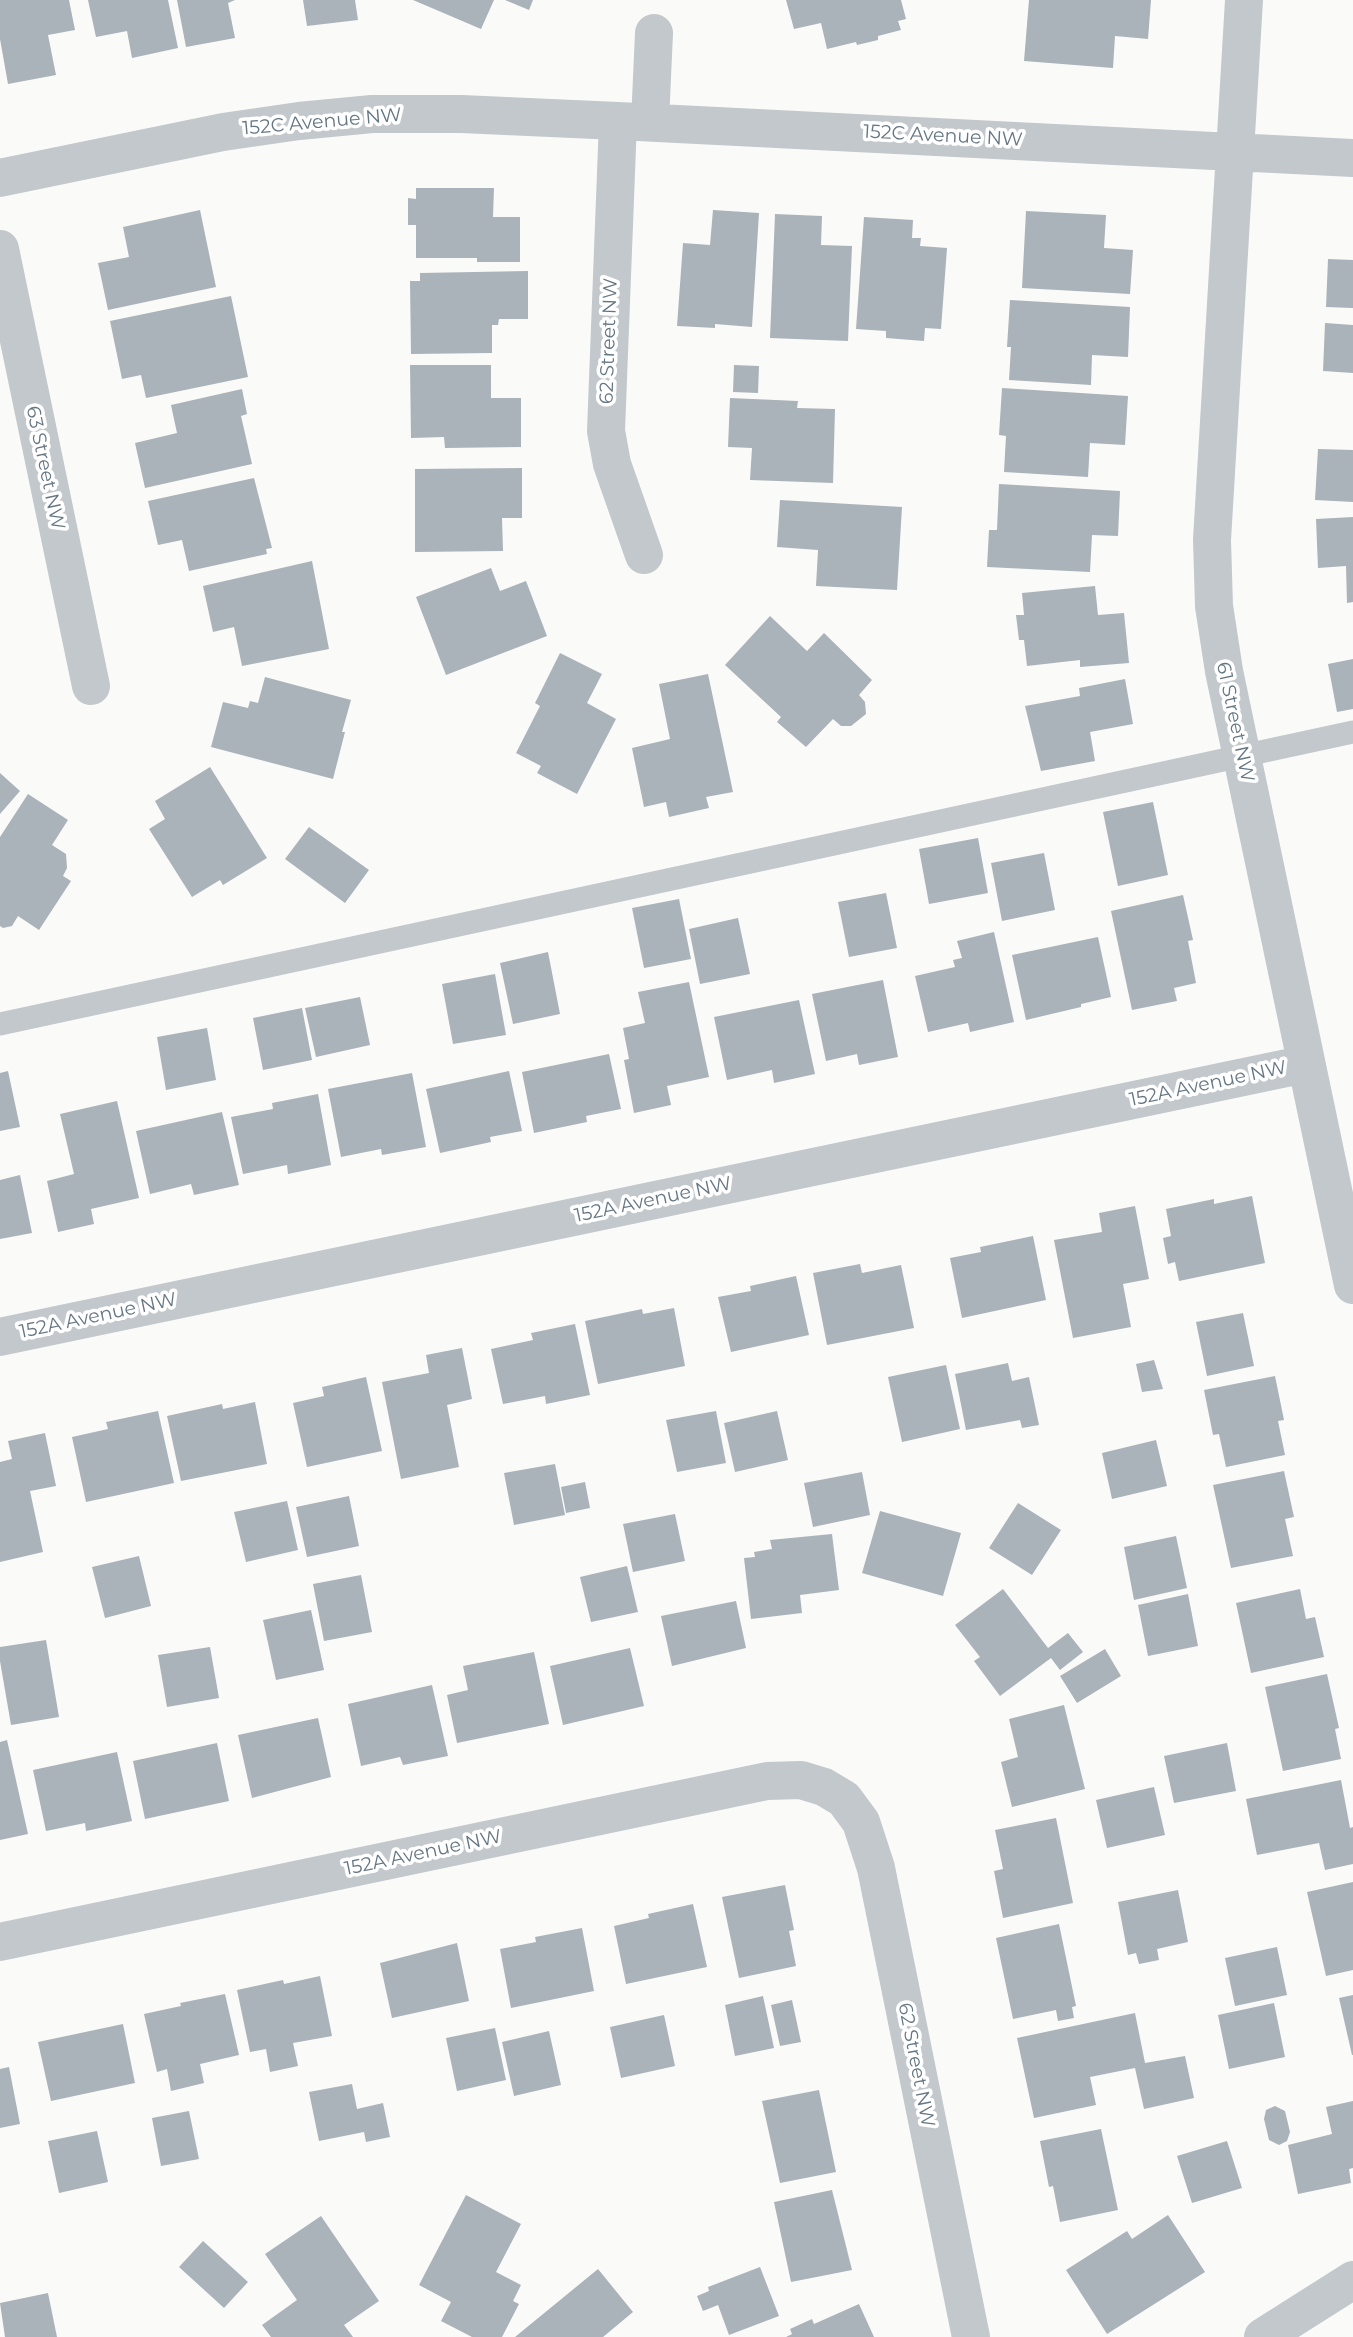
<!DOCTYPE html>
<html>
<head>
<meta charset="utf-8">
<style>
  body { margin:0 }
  canvas { display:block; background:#fafaf8 }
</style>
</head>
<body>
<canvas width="1353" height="2337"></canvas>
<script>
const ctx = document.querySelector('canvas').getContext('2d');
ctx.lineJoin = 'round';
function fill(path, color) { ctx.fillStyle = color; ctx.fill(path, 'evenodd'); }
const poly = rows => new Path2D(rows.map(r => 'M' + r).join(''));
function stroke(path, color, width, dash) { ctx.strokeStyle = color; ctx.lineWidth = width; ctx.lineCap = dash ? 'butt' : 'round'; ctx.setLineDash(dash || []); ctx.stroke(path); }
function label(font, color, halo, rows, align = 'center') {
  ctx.font = font + ' Montserrat,sans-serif'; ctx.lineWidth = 7; ctx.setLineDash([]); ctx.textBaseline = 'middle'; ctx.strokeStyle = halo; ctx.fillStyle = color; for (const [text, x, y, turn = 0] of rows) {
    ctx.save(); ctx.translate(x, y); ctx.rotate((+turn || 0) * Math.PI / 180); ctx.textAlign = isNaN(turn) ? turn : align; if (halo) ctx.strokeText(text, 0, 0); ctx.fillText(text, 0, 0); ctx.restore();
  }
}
fill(poly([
  [0,0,69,0,75,30,48,35,56,75,8,84,0,39],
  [88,0,168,0,178,48,132,58,127,31,96,37],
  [177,0,235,0,228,3,235,38,186,47],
  [303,0,355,0,358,20,307,26],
  [413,0,494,0,481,29],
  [505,0,533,0,529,10],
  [786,0,901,0,906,19,898,21,901,30,878,36,878,40,857,45,856,42,827,49,821,23,794,29],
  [1029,0,1151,0,1148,39,1115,36,1113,68,1024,61],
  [416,188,494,188,493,217,520,217,520,262,477,262,477,258,416,258,416,225,408,225,408,198,416,199],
  [200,210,216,287,108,310,98,263,129,257,123,227],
  [713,210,759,213,752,327,715,324,715,328,677,326,683,243,710,245],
  [1026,211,1106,215,1104,248,1133,250,1130,294,1022,288],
  [775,214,822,216,821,245,852,246,848,341,770,338],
  [864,217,913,220,912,238,921,238,920,246,947,248,941,329,925,328,924,341,886,338,886,331,856,329],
  [1328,259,1353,260,1353,308,1326,307],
  [528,271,528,319,499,319,498,325,492,325,492,353,411,354,410,281,420,281,420,273],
  [231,296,248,377,146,398,141,375,122,379,110,321],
  [1010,300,1130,307,1128,357,1092,355,1091,385,1009,380,1011,347,1007,347],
  [1325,323,1353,325,1353,373,1323,371],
  [410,365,491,365,491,398,521,398,521,447,445,448,444,437,411,438],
  [734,365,759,366,758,393,733,392],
  [1002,388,1128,396,1125,445,1090,443,1088,477,1004,472,1006,436,999,435],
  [242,389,247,414,241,416,252,464,145,488,135,443,177,433,171,405],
  [730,398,798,401,797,408,835,409,833,483,750,480,752,448,728,447],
  [1318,449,1353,450,1353,502,1315,500],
  [522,468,522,518,502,518,503,551,415,552,415,469],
  [254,478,272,548,266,549,267,554,189,571,182,540,158,545,148,501],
  [999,484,1120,491,1118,536,1092,535,1090,572,987,567,989,530,997,530],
  [780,500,902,507,897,590,816,586,818,550,777,547],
  [1353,517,1353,602,1347,603,1346,566,1318,568,1316,519],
  [312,561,329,649,242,666,234,627,213,632,203,586],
  [491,568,500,591,526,581,547,636,446,675,416,597],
  [1095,586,1098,615,1124,613,1129,663,1080,667,1080,660,1027,666,1024,640,1019,640,1016,615,1024,615,1022,593],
  [770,616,807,651,824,633,872,680,859,695,865,702,866,714,851,726,841,726,833,719,806,747,777,722,781,717,725,665],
  [560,653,602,674,587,703,616,719,577,794,537,773,541,766,516,753,540,706,535,703],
  [1353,659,1353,709,1337,712,1328,664],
  [708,674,733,792,706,797,709,808,669,817,666,802,644,807,632,748,670,739,659,684],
  [265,677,351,700,342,732,345,732,333,779,211,747,223,702,248,708,250,701,258,703],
  [1125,679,1133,724,1090,732,1095,761,1041,771,1025,706,1080,696,1079,688],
  [210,767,267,858,223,885,220,880,192,897,149,829,165,819,155,801],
  [0,773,20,791,0,814],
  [28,794,68,820,52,845,66,854,67,868,63,876,71,881,39,930,18,916,12,926,3,928,0,926,0,837],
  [1153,802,1168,875,1118,886,1103,812],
  [309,827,369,870,345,903,285,859],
  [978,838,988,893,929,904,919,849],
  [1044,853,1055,910,1002,921,991,863],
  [886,893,897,948,849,957,838,902],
  [1183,895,1193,940,1188,941,1196,983,1174,988,1177,1001,1132,1010,1111,911],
  [679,899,691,959,644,968,632,908],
  [738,918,750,974,700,984,689,929],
  [994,932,1014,1022,970,1032,968,1023,928,1032,915,976,955,967,953,960,962,958,957,941],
  [1098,937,1111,997,1081,1004,1081,1007,1026,1020,1012,955],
  [548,952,560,1014,513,1024,500,963],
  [495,974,506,1035,453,1044,442,984],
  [883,980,898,1057,859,1065,857,1054,826,1061,812,994],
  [689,982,709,1077,667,1086,671,1105,634,1113,624,1060,629,1059,623,1028,645,1023,638,992],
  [360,997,370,1045,316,1057,305,1008],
  [799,1000,815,1074,774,1083,772,1070,727,1080,714,1017],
  [302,1008,312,1060,263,1070,253,1018],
  [207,1028,216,1080,166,1090,157,1037],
  [609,1054,621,1109,586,1116,587,1122,534,1133,522,1072],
  [8,1071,20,1127,0,1131,0,1073],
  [509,1071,522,1131,490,1137,491,1142,440,1153,426,1089],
  [412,1073,426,1147,382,1155,381,1149,341,1157,328,1089],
  [318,1094,331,1165,288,1174,287,1165,243,1174,231,1117,273,1109,272,1103],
  [117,1101,139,1198,91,1209,94,1224,58,1232,47,1181,74,1174,60,1114],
  [222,1112,239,1185,194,1195,191,1184,150,1194,136,1131],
  [20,1175,32,1233,0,1239,0,1180],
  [1252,1196,1265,1263,1179,1281,1175,1262,1168,1264,1163,1238,1171,1236,1166,1209,1214,1199,1214,1204],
  [1135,1206,1149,1279,1123,1284,1131,1327,1073,1338,1054,1240,1102,1232,1099,1213],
  [1033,1236,1046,1300,962,1318,950,1258,981,1252,980,1247],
  [860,1264,862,1273,901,1265,914,1328,827,1345,813,1273],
  [796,1276,809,1335,731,1352,718,1297,751,1291,750,1286],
  [674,1308,685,1366,598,1384,585,1321,642,1309,643,1314],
  [1243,1313,1254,1366,1207,1376,1196,1322],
  [575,1324,590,1395,546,1404,545,1396,503,1404,491,1349,533,1340,531,1333],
  [462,1348,472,1399,447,1405,459,1467,401,1479,382,1382,429,1373,426,1355],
  [1154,1360,1163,1389,1142,1392,1136,1364],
  [1008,1363,1012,1381,1029,1377,1039,1425,1022,1428,1020,1420,966,1430,955,1374],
  [946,1365,960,1429,902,1442,888,1377],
  [1275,1376,1284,1420,1278,1421,1285,1455,1226,1467,1219,1434,1213,1435,1204,1390],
  [366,1377,382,1451,307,1467,293,1403,324,1396,322,1387],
  [255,1402,267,1464,181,1481,167,1416,222,1404,223,1409],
  [158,1411,174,1483,86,1502,72,1437,108,1429,106,1422],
  [716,1411,726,1463,677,1472,666,1420],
  [777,1411,788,1460,735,1472,724,1423],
  [45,1433,56,1486,30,1491,43,1552,0,1562,0,1462,12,1459,8,1441],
  [1156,1440,1167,1486,1112,1499,1102,1453],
  [555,1464,565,1515,514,1525,504,1473],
  [1284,1471,1294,1517,1285,1519,1293,1556,1231,1568,1213,1485],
  [862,1472,870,1515,813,1527,804,1483],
  [585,1482,590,1508,566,1513,561,1487],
  [349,1496,359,1546,307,1557,296,1507],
  [287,1501,298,1550,246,1562,234,1512],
  [1018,1503,1061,1530,1032,1575,989,1548],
  [880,1511,961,1533,943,1596,862,1573],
  [675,1514,685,1561,633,1572,623,1524],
  [832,1534,839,1590,800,1595,802,1613,751,1619,744,1558,755,1557,754,1552,772,1549,770,1540],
  [1176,1536,1187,1588,1134,1600,1124,1547],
  [139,1556,151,1606,105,1618,92,1567],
  [627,1566,638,1612,591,1622,580,1577],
  [361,1575,372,1632,324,1641,313,1584],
  [1003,1589,1048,1648,1068,1633,1083,1652,1060,1670,1051,1658,1000,1696,974,1661,980,1657,955,1625],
  [1300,1589,1306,1619,1315,1617,1324,1657,1251,1673,1236,1603],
  [1188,1594,1198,1646,1148,1656,1138,1605],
  [736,1601,746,1648,672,1666,661,1616],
  [311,1610,324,1670,276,1680,263,1620],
  [46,1640,59,1717,11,1725,0,1661,0,1647],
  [210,1647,219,1698,167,1707,158,1655],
  [630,1648,644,1706,563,1725,550,1666],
  [1105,1649,1121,1676,1077,1703,1060,1676],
  [534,1652,549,1724,457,1743,447,1695,468,1690,463,1666],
  [1327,1674,1339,1728,1335,1729,1341,1759,1283,1771,1265,1687],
  [432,1685,448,1756,403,1765,400,1757,361,1766,348,1704],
  [1064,1705,1085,1789,1012,1807,1001,1762,1018,1757,1009,1719],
  [318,1718,331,1777,252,1798,238,1735],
  [7,1740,28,1834,0,1840,0,1742],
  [217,1743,229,1801,145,1819,133,1761],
  [1227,1743,1236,1791,1174,1803,1164,1756],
  [117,1752,132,1821,86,1831,85,1823,46,1831,33,1770],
  [1341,1780,1350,1828,1353,1827,1353,1864,1325,1870,1319,1843,1257,1855,1246,1799],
  [1154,1787,1165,1835,1107,1848,1096,1800],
  [1056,1818,1073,1903,1003,1918,994,1871,1003,1869,995,1830],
  [1353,1882,1353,1970,1326,1976,1307,1892],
  [785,1885,794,1930,789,1931,796,1966,739,1978,722,1897],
  [1178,1890,1188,1942,1157,1949,1159,1960,1139,1964,1136,1953,1128,1955,1118,1902],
  [693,1904,707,1967,626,1984,614,1926,649,1918,648,1914],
  [1059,1924,1076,2006,1072,2007,1074,2018,1058,2021,1056,2010,1013,2019,996,1938],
  [582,1928,594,1991,511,2008,500,1949,536,1942,535,1937],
  [457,1943,469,2001,392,2018,380,1963],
  [1277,1947,1287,1995,1235,2006,1225,1958],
  [320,1976,332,2036,293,2043,298,2066,270,2072,266,2049,250,2052,237,1990,283,1980,284,1984],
  [225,1994,239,2055,200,2064,204,2083,171,2091,167,2069,157,2072,144,2014,181,2006,180,2003],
  [1353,1995,1353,2055,1352,2055,1339,1998],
  [763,1996,774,2048,735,2056,725,2005],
  [792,2000,801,2042,780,2046,771,2005],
  [1274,2003,1285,2057,1229,2069,1218,2015],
  [1135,2013,1145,2063,1185,2056,1194,2098,1144,2109,1135,2068,1090,2077,1096,2105,1034,2118,1017,2038],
  [664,2015,675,2066,621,2078,610,2027],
  [123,2024,135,2083,51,2101,38,2042],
  [495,2028,506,2080,457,2091,446,2038],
  [549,2031,561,2085,514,2096,502,2042],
  [9,2067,20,2124,0,2128,0,2069],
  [352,2084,357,2109,383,2103,390,2137,366,2142,364,2132,319,2141,309,2092],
  [819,2090,836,2172,780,2183,762,2101],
  [1353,2101,1353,2168,1349,2169,1351,2183,1298,2194,1288,2145,1332,2134,1326,2107],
  [1275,2106,1285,2111,1290,2132,1287,2141,1279,2145,1269,2140,1264,2119,1266,2110],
  [189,2111,199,2159,161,2166,152,2118],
  [1101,2129,1118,2210,1060,2222,1053,2186,1049,2187,1040,2141],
  [97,2131,108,2182,59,2193,48,2141],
  [1227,2141,1242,2188,1192,2203,1177,2156],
  [832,2190,852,2270,791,2282,774,2202],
  [466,2195,521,2224,496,2272,521,2285,513,2301,519,2304,502,2337,472,2337,441,2321,451,2302,419,2285],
  [1168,2215,1205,2272,1107,2334,1066,2270,1127,2231,1132,2239],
  [321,2216,379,2301,344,2325,353,2337,271,2337,262,2325,297,2300,265,2254],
  [203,2241,248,2282,224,2308,179,2267],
  [760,2267,779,2316,729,2335,718,2305,703,2311,697,2296,709,2291,708,2287],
  [598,2269,633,2312,603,2337,515,2337],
  [48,2293,57,2337,5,2337,0,2303],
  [859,2304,874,2337,786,2337,792,2334,790,2329,812,2319,814,2324]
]), '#aab3b9');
stroke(poly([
  [0,1024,1353,732]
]), '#c3c8cc', 23);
stroke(poly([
  [1244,0,1212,540,1214,606,1224,671,1353,1285],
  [618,121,606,431,612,464,644,555],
  [650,122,654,33],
  [0,178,223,132,299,121,372,114,461,114,618,121,1353,158],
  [0,249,91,686],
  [0,1337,1306,1064],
  [0,1942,767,1781,801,1780,824,1787,844,1799,861,1822,876,1868,971,2337],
  [1263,2337,1353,2280]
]), '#c3c8cc', 38);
label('19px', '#657683', '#fff', [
  ["152C Avenue NW",322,122,-5],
  ["152C Avenue NW",943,136,3],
  ["62 Street NW",609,341,-88],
  ["63 Street NW",45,468,78],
  ["61 Street NW",1235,722,78],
  ["152A Avenue NW",1208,1084,-12],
  ["152A Avenue NW",653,1200,-12],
  ["152A Avenue NW",98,1316,-12],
  ["152A Avenue NW",423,1853,-12],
  ["62 Street NW",916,2065,79]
]);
</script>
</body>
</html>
